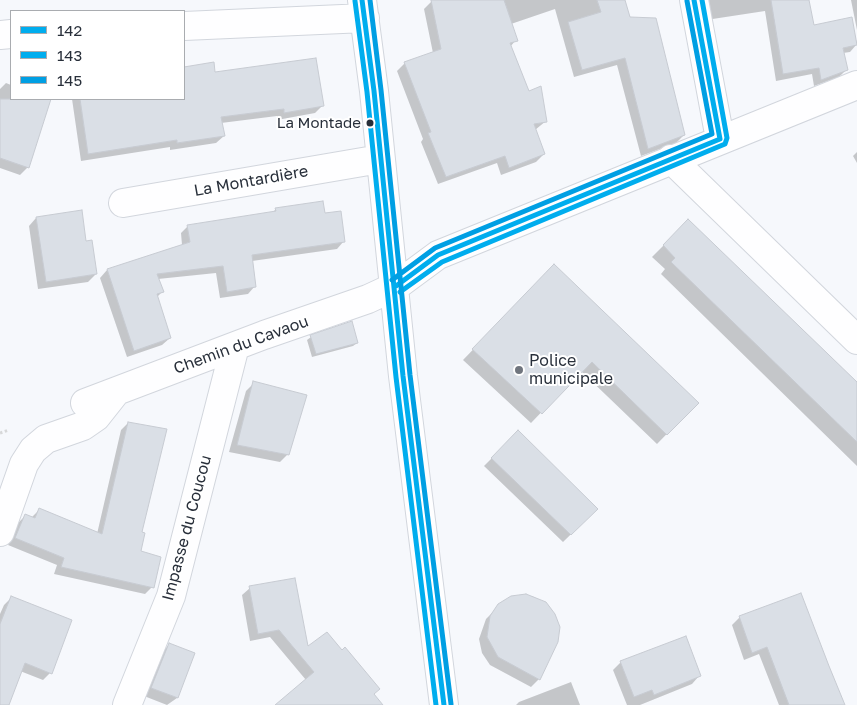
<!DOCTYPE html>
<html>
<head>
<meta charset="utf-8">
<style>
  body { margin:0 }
  #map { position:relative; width:857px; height:705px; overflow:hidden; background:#f6f8fc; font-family:"Golos Text",sans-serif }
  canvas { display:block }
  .legend { position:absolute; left:10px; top:10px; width:175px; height:90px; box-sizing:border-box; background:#fff; border:1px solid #a9acb0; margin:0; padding:6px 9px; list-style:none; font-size:15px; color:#282f3a }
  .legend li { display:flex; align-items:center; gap:10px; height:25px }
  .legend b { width:25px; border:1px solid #a9acb0 }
</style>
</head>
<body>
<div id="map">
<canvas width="857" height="705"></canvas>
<ul class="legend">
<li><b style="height:6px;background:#00adee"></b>142</li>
<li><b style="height:6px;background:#00adee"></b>143</li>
<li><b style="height:6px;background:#009fe3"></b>145</li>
</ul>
</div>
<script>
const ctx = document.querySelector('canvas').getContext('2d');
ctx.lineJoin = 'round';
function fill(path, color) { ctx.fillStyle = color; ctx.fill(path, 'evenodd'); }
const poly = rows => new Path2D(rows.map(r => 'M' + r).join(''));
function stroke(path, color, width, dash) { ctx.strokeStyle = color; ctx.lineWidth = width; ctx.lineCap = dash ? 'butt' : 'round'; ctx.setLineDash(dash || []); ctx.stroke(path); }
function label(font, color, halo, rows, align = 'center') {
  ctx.font = font + ' "Golos Text",sans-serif'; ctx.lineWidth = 4; ctx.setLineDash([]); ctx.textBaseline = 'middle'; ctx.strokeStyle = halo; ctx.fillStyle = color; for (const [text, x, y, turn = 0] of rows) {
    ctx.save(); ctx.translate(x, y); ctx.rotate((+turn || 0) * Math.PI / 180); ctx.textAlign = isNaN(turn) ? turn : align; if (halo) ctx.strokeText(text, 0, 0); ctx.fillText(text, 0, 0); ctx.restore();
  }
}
fill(poly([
  [437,0,624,0,629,18,684,135,676,143,641,156,617,65,574,77,555,9,511,24,516,40,510,47,528,92,546,121,535,130,544,154,536,162,501,175,497,163,438,184,421,142,423,139,397,71,405,63,433,53,424,9,432,1],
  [702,0,808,0,813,26,851,18,857,44,850,52,843,53,846,70,839,77,814,86,812,74,776,81,765,11,706,20],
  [851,0,857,0,857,30],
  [213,63,214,74,322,106,315,113,277,120,277,116,221,123,224,136,216,143,170,150,170,147,81,161,72,99,184,99,184,68],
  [6,83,11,85,11,99,50,99,28,167,20,175,0,168,0,89],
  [857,152,857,163,853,156],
  [276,209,324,214,344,241,337,249,252,261,255,286,248,294,220,298,216,273,158,279,162,292,156,298,170,338,162,345,127,357,100,278,107,270,182,245,181,233,188,226,272,213],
  [36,218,85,242,96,274,88,282,38,289,29,226],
  [688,221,857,384,857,466,661,274,665,269,652,257],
  [544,276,697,403,657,444,581,371,531,423,463,360],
  [311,337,357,343,353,346,312,357,307,340],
  [254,383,288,454,280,462,229,452,246,391],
  [128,423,141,533,140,552,152,587,145,594,54,574,57,565,8,545,18,523,25,516,32,517,39,510,97,534,121,430],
  [518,432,597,509,563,542,484,466],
  [250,588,307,648,373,695,380,705,277,705,306,680,270,637,250,641,242,595],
  [532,596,545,603,539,679,531,687,490,665,482,653,479,639,486,619,505,600,512,597],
  [11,598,50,673,43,680,20,671,0,694,0,614,4,605],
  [740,617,843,705,779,705,759,654,744,660,732,625],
  [169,645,177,698,167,705,144,696,161,653],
  [621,662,699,676,692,684,640,705,627,705,613,670],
  [571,682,580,705,516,705,519,702]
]), '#0003');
const building = poly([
  [431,0,504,0,518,41,510,43,529,91,541,86,547,122,534,124,545,154,509,168,505,156,446,177,428,133,431,132,404,62,441,49,431,0],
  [597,0,625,0,630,17,656,18,685,135,648,149,625,58,582,70,568,22,601,12,597,0],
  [771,0,809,0,814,25,852,17,857,45,843,48,848,70,821,80,819,68,783,74,771,0],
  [316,58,324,106,284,113,284,109,221,117,225,136,177,143,177,140,88,154,80,99,184,99,184,67,214,62,215,72,316,58],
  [0,99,51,99,29,168,0,158,0,99],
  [323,201,325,213,341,211,345,242,252,255,256,287,227,292,223,266,157,274,164,292,157,294,171,338,134,351,107,269,190,242,187,225,276,211,275,208,323,201],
  [82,210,86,241,92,240,97,274,46,282,36,217,82,210],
  [688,219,857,382,857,442,671,262,675,258,663,245,688,219],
  [554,264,699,403,667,435,592,362,542,414,472,349,554,264],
  [352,321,358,343,316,354,310,335,352,321],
  [253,381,307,395,289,455,237,445,253,381],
  [128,422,167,429,142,532,145,533,141,551,161,557,154,588,61,567,64,558,15,538,25,514,35,518,39,508,102,534,128,422],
  [518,430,598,509,571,535,491,458,518,430],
  [295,578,308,646,327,632,342,650,345,647,380,689,374,694,383,705,275,705,314,672,279,630,258,634,249,586,295,578],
  [801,593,829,666,845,705,789,705,767,647,752,653,739,616,801,593],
  [526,594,546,602,555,614,560,627,558,642,540,680,498,657,487,637,490,616,498,604,511,596,526,594],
  [11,596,72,620,52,674,25,663,9,705,0,705,0,624,11,596],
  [686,636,701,676,654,695,652,690,634,697,620,661,686,636],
  [169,643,195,653,178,698,151,688,169,643]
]);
fill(building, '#dadfe6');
stroke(building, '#c7cbd2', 1);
const minor = poly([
  [362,0,374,91,403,376,444,705],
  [694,0,720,139],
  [184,26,365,18],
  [0,35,11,34],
  [671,159,857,340],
  [123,203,380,159],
  [85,403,264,335,368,299,396,286,438,255,857,85],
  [0,532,24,464,33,450,46,439,83,426,96,417,115,393],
  [127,705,171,596,235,346]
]);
stroke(minor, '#d2d6dd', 30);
stroke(poly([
  [0,433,9,430]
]), '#d7d8d9', 3, [2.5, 2.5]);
stroke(minor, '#fefeff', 28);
stroke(poly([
  [362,0,374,91,403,376,444,705],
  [694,0,720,139],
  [396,286,438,255,720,139]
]), '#00adee', 5);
stroke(poly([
  [355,1,367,92,396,377,436,705],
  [400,292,442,262,725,144,727,138,702,0]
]), '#00adee', 5);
stroke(poly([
  [370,0,381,90,410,375,451,704],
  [392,280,435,248,712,134,687,1]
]), '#009fe3', 5);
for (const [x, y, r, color] of [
  [370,123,4.5,"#282f3a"],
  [519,370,5,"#70757e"]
]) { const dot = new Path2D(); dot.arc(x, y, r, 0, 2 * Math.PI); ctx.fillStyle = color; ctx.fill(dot); stroke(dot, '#fff', 2); }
label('15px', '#282f3a', '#fff', [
  ["La Montade",361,123]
], 'right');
label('16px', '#282f3a', '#fff', [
  ["La Montardière",251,181,-10],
  ["Chemin du Cavaou",241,345,-20],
  ["Impasse du Coucou",187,528,-75]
]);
label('16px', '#282f3a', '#fff', [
  ["Police",529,361],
  ["municipale",529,379]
], 'left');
</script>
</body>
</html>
